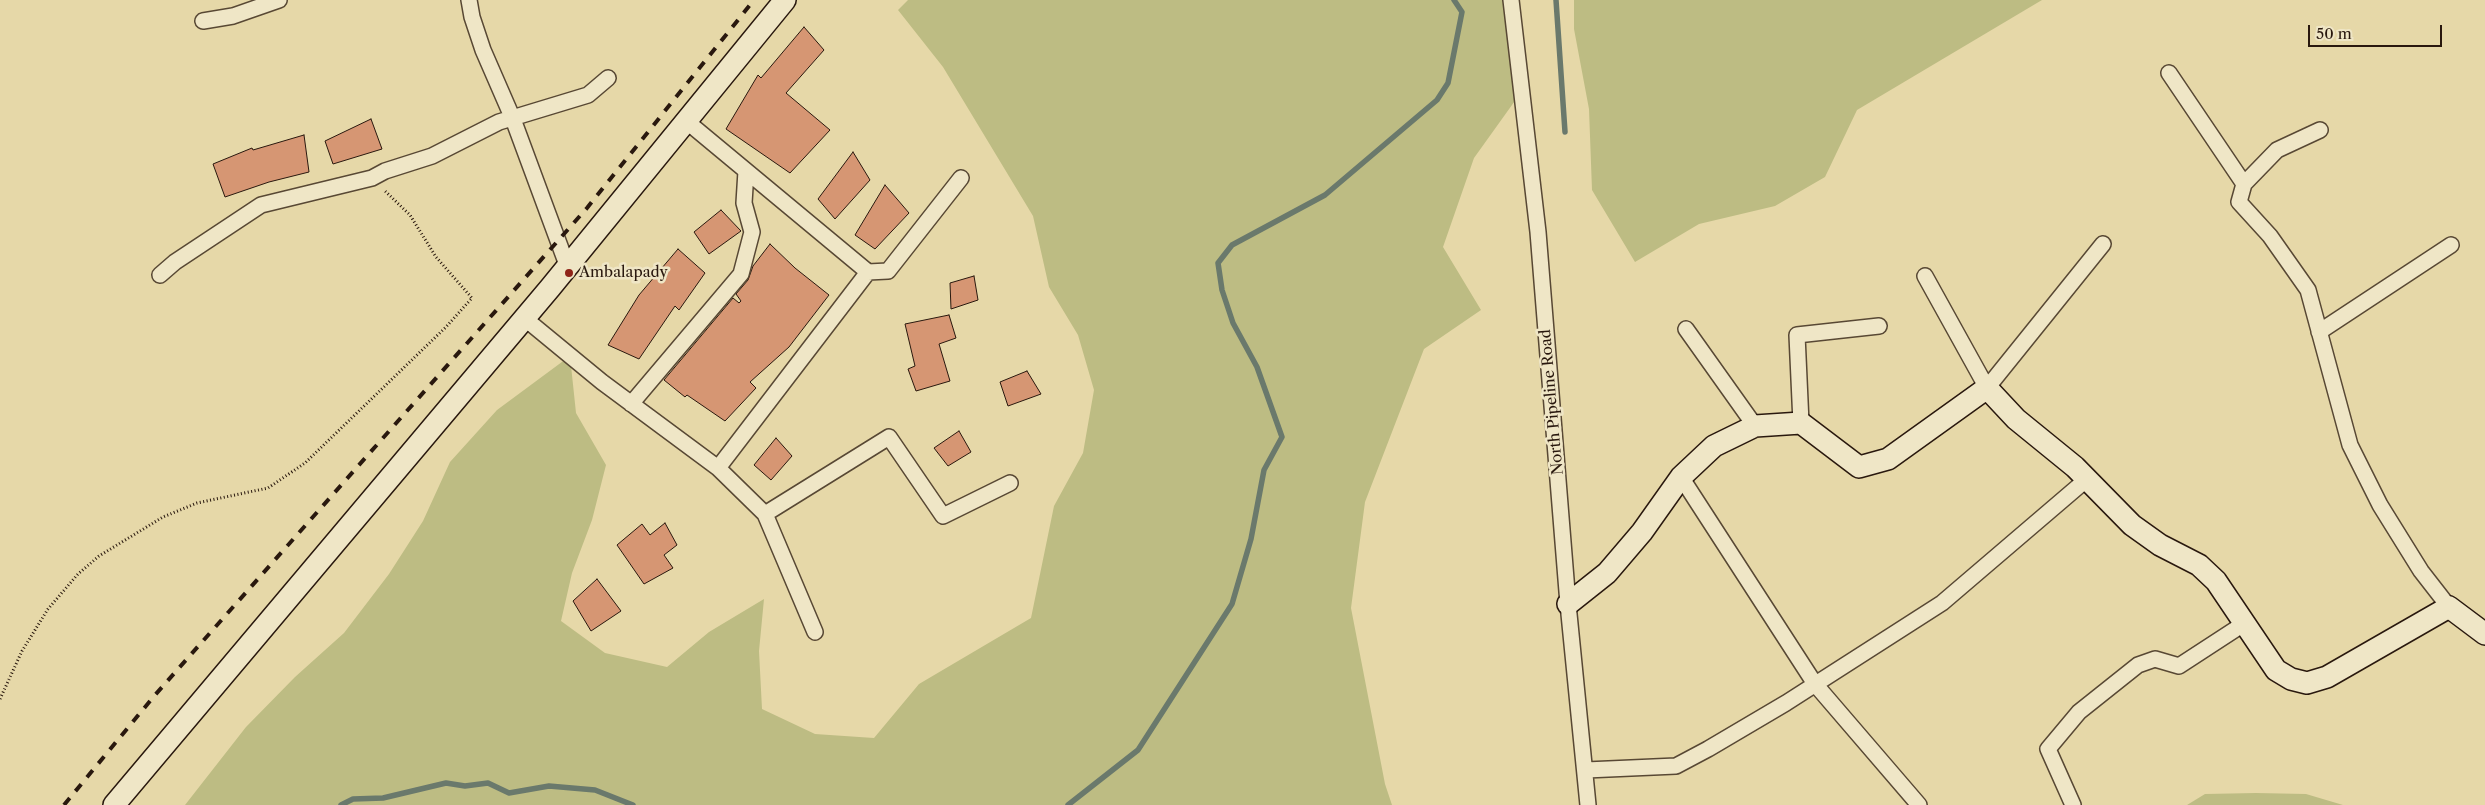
<!DOCTYPE html>
<html>
<head>
<meta charset="utf-8">
<style>
  body { margin:0 }
  #map { position:relative; width:2485px; height:805px; overflow:hidden; background:#e6d8a8; font-family:"Libre Caslon Text",serif }
  canvas { display:block }
  .scale { position:absolute; left:2308px; top:25px; width:134px; height:22px; box-sizing:border-box; border:2px solid #29180e; border-top:0; padding-left:6px; font-size:15px; line-height:18px; white-space:nowrap; color:#29180e; -webkit-text-stroke:4px #efe6c6; paint-order:stroke }
</style>
</head>
<body>
<div id="map">
<canvas width="2485" height="805"></canvas>
<div class="scale">50 m</div>
</div>
<script>
const ctx = document.querySelector('canvas').getContext('2d');
ctx.lineJoin = 'round';
function fill(path, color) { ctx.fillStyle = color; ctx.fill(path, 'evenodd'); }
const poly = rows => new Path2D(rows.map(r => 'M' + r).join(''));
function stroke(path, color, width, dash) { ctx.strokeStyle = color; ctx.lineWidth = width; ctx.lineCap = dash ? 'butt' : 'round'; ctx.setLineDash(dash || []); ctx.stroke(path); }
function label(font, color, halo, rows, align = 'center') {
  ctx.font = font + ' "Libre Caslon Text",serif'; ctx.lineWidth = 5; ctx.setLineDash([]); ctx.textBaseline = 'middle'; ctx.strokeStyle = halo; ctx.fillStyle = color; for (const [text, x, y, turn = 0] of rows) {
    ctx.save(); ctx.translate(x, y); ctx.rotate((+turn || 0) * Math.PI / 180); ctx.textAlign = isNaN(turn) ? turn : align; if (halo) ctx.strokeText(text, 0, 0); ctx.fillText(text, 0, 0); ctx.restore();
  }
}
fill(poly([
  [908,0,1502,0,1513,13,1522,91,1474,158,1443,247,1481,310,1424,349,1365,502,1351,608,1385,784,1392,805,185,805,246,727,295,677,344,633,389,574,423,521,450,462,497,410,570,356,576,413,606,465,592,520,572,573,561,621,605,653,667,667,709,632,764,599,759,651,762,709,815,734,874,738,919,684,1031,618,1054,506,1083,453,1094,390,1078,335,1049,287,1033,216,943,67,898,10],
  [1574,0,2042,0,1857,110,1825,177,1775,206,1699,224,1635,262,1592,190,1589,109,1574,29],
  [2256,793,2306,794,2343,805,2187,805,2205,794]
]), '#bdbc83');
stroke(poly([
  [1556,0,1565,132],
  [341,805,353,799,383,798,446,783,465,786,488,783,509,793,549,786,595,790,633,805],
  [1068,805,1138,750,1232,604,1251,539,1264,470,1282,437,1257,367,1233,323,1222,290,1218,263,1232,245,1325,195,1437,100,1448,83,1462,12,1454,0]
]), '#6a796c', 5.5);
const building = poly([
  [804,27,824,50,786,93,830,130,790,173,726,129,758,75,761,78,804,27],
  [371,119,382,149,333,164,325,141,371,119],
  [304,135,309,172,269,182,225,197,213,164,252,148,253,150,304,135],
  [853,152,870,180,835,219,818,199,853,152],
  [885,185,909,213,875,249,855,235,885,185],
  [721,210,741,231,709,254,694,232,721,210],
  [770,244,795,268,829,295,789,347,750,382,756,388,725,421,687,395,685,397,664,380,733,298,739,303,741,301,736,294,748,280,753,266,770,244],
  [678,249,705,273,679,310,675,306,639,359,608,345,639,295,678,249],
  [974,276,978,300,951,309,950,283,974,276],
  [949,315,956,338,939,344,950,381,916,391,908,369,915,366,905,324,949,315],
  [1027,371,1041,394,1008,406,1000,382,1027,371],
  [959,431,971,452,948,466,934,448,959,431],
  [776,438,792,456,771,480,754,465,776,438],
  [665,523,677,545,664,555,673,568,644,584,617,545,642,524,650,535,665,523],
  [597,579,621,611,591,631,573,601,597,579]
]);
fill(building, '#d69673');
stroke(building, '#29180e', 1);
const street = poly([
  [469,0,472,17,483,50,513,119,567,265],
  [1511,0,1538,232,1568,604,1588,805],
  [203,21,233,16,279,0],
  [2169,73,2244,184],
  [685,120,868,272,888,271,961,178],
  [2320,130,2277,150,2244,184,2239,202,2270,236,2308,290,2350,445,2380,505,2421,571,2449,607],
  [160,275,175,262,261,205,372,178,385,171,432,156,499,122,588,95,608,78],
  [1925,276,1987,388,2103,244],
  [523,317,602,382,718,468,765,514,815,632],
  [1686,329,1755,426],
  [2319,332,2451,245],
  [631,404,741,274,752,232,744,203,746,171],
  [1801,423,1797,335,1879,326],
  [718,468,868,272],
  [1681,477,1815,684,1919,805],
  [765,514,889,437,943,516,1010,483],
  [1586,770,1676,766,1708,749,1786,703,1942,603,2087,479],
  [2073,805,2048,749,2079,712,2138,665,2155,659,2179,666,2245,623]
]);
const secondary = poly([
  [1568,604,1607,573,1642,532,1681,477,1714,446,1755,426,1801,423,1859,467,1888,459,1987,388,2016,419,2075,467,2132,525,2160,545,2199,565,2216,581,2276,670,2291,679,2307,683,2327,677,2449,607,2485,634],
  [114,805,550,288,785,0]
]);
stroke(street, '#584834', 18);
stroke(secondary, '#29180e', 24);
stroke(poly([
  [0,699,22,651,48,609,78,574,99,556,163,517,197,503,268,488,305,463,446,327,472,298,436,257,410,215,384,190]
]), '#29180e', 3, [1, 2.5]);
stroke(street, '#efe6c6', 15);
stroke(secondary, '#efe6c6', 21);
stroke(poly([
  [64,805,155,695,587,208,754,0]
]), '#29180e', 4, [9, 9]);
for (const [x, y, r, color] of [
  [569,273,5,"#8f2418"]
]) { const dot = new Path2D(); dot.arc(x, y, r, 0, 2 * Math.PI); ctx.fillStyle = color; ctx.fill(dot); stroke(dot, '#efe6c6', 2); }
label('15px', '#29180e', '#efe6c6', [
  ["Ambalapady",579,273]
], 'left');
label('15px', '#29180e', '#efe6c6', [
  ["North Pipeline Road",1552,402,-95]
]);
</script>
</body>
</html>
